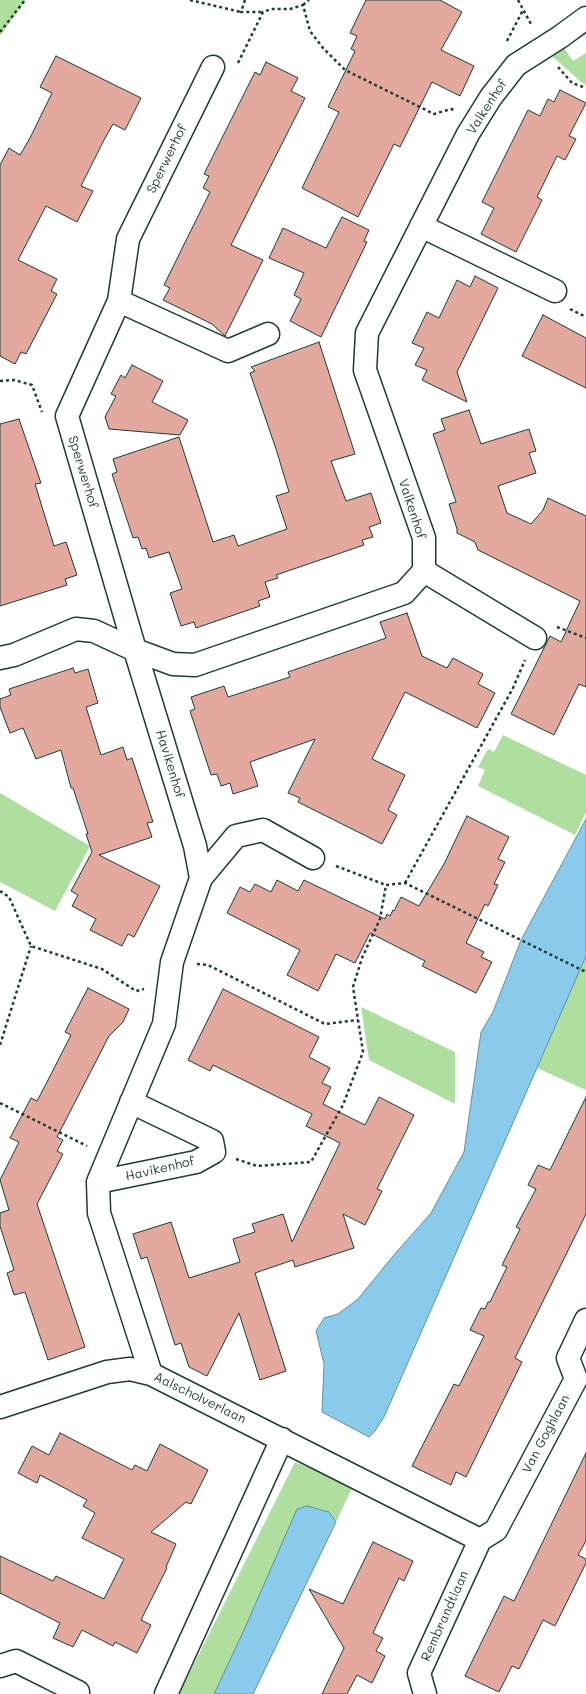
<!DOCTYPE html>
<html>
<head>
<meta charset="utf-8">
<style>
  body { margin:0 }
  canvas { display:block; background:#fff }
</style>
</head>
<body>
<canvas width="586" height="1694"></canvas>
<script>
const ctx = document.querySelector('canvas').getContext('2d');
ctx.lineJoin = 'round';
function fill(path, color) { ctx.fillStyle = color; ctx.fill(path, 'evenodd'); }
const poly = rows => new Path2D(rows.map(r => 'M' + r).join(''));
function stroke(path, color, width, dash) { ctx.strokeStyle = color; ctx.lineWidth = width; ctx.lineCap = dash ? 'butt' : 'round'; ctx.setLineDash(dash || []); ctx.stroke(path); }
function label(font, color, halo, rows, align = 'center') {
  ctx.font = font + ' Mali,sans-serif'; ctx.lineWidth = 4; ctx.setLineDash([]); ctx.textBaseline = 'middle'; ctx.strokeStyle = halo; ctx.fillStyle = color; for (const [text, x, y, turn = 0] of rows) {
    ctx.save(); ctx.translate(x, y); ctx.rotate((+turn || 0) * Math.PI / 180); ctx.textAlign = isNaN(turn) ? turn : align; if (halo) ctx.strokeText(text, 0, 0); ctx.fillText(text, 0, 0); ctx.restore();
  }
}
fill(poly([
  [0,0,26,0,0,36],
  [561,43,573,61,586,53,586,85,581,82,550,54],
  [503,735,586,775,586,812,575,835,478,786,485,770,478,767,488,749,494,752],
  [0,793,90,846,55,911,0,882],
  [586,956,586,1090,537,1068],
  [361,1007,455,1052,455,1104,369,1060],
  [295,1462,353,1486,336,1522,329,1512,307,1506,214,1694,179,1694]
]), '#afdf9f');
const water = poly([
  [586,819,586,956,384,1417,375,1431,369,1437,322,1412,324,1364,316,1331,324,1318,338,1314,358,1299,393,1256,431,1213,464,1152,481,1032,493,1012,521,940,586,819],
  [307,1506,329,1512,336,1522,253,1694,214,1694,244,1630,297,1509,307,1506]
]);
fill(water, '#8acbeb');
stroke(water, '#5f92a2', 1);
const building = poly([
  [366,0,440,0,462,12,441,50,474,66,460,96,432,82,400,147,394,144,358,217,302,188,339,112,328,107,355,51,351,49,357,36,350,33,366,0],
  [56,56,141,98,125,130,113,124,104,140,81,186,93,191,77,222,46,206,18,260,57,279,51,291,57,294,26,354,21,352,15,364,0,356,0,165,9,148,20,155,30,138,52,93,40,87,56,56],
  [266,62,298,78,291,91,305,98,231,245,263,260,225,336,212,324,163,300,170,288,164,285,210,192,203,188,209,176,204,174,255,72,260,75,266,62],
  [560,90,586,103,569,136,576,139,565,160,557,156,537,197,542,200,516,252,481,234,494,208,482,202,528,110,540,116,548,99,554,102,560,90],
  [342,217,369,230,364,241,367,242,321,337,290,321,301,299,294,295,304,273,269,258,283,228,326,248,342,217],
  [475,276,498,288,457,372,467,402,422,380,427,370,415,365,424,348,412,343,427,312,439,318,457,280,470,287,475,276],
  [543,315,586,338,586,388,522,356,543,315],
  [319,342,355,454,331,461,346,501,371,493,381,523,369,527,373,537,362,540,364,545,276,575,278,578,265,582,270,597,258,601,260,606,196,628,194,622,181,626,170,593,182,589,169,552,149,558,146,548,142,549,138,537,133,538,112,474,117,472,113,459,179,437,213,542,234,535,238,546,287,529,276,496,289,492,276,449,250,373,255,371,251,367,319,342],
  [132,365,163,381,152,402,188,420,180,435,109,429,105,417,116,396,111,394,121,375,125,378,132,365],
  [469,410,481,444,529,429,536,451,529,453,536,473,498,486,507,513,531,524,543,510,548,498,586,516,586,687,579,684,554,735,511,714,550,636,561,642,580,601,478,550,475,542,457,533,457,529,449,504,456,502,433,434,445,430,441,419,469,410],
  [19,419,41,483,35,484,54,546,66,542,77,575,65,579,67,585,0,606,0,424,19,419],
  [407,613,422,656,447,668,453,658,483,674,478,684,495,693,477,728,405,692,372,759,405,775,388,810,397,815,382,844,298,802,300,798,288,793,315,739,250,762,258,786,233,794,230,783,221,786,217,774,211,775,190,711,195,709,191,697,224,686,228,697,290,677,288,672,386,638,380,622,407,613],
  [73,668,75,673,88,669,98,703,86,707,101,755,123,747,127,760,132,758,153,822,147,823,152,837,99,855,160,886,134,937,128,934,122,946,90,930,96,919,72,906,78,895,71,891,92,852,86,834,88,834,73,788,71,788,61,750,36,759,23,728,10,733,0,707,0,699,11,695,9,689,73,668],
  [467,816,509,837,498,859,505,862,494,884,498,885,488,906,485,904,466,943,484,952,481,957,492,962,476,993,422,966,425,961,370,933,355,963,336,954,318,991,287,975,300,950,227,913,240,887,250,892,255,884,271,892,277,880,298,891,304,880,385,919,387,914,390,916,393,910,394,911,401,897,419,906,444,864,467,816],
  [88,988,129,1009,123,1022,109,1036,57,1137,63,1140,57,1151,63,1154,37,1204,85,1347,48,1360,25,1292,14,1295,7,1273,14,1270,0,1226,0,1213,9,1210,0,1180,19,1142,10,1138,31,1098,37,1101,47,1082,71,1035,65,1032,88,988],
  [223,989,319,1037,309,1057,330,1068,322,1083,331,1087,323,1104,365,1125,379,1097,414,1115,377,1189,382,1191,365,1225,343,1214,354,1248,295,1267,293,1260,255,1273,286,1371,260,1380,239,1313,207,1376,189,1367,181,1343,175,1345,147,1257,141,1259,133,1234,171,1222,189,1278,240,1262,233,1239,255,1232,252,1224,283,1214,292,1242,340,1143,306,1126,312,1114,213,1065,210,1071,188,1060,223,989],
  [586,1097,586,1214,515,1358,522,1362,466,1477,456,1472,451,1485,412,1466,454,1384,459,1386,484,1336,470,1330,481,1308,485,1309,488,1302,490,1302,507,1267,502,1265,520,1229,516,1227,536,1189,528,1185,538,1165,550,1170,586,1097],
  [60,1433,132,1470,135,1465,147,1471,160,1444,208,1470,191,1504,186,1502,151,1532,176,1544,166,1567,167,1568,141,1620,151,1625,137,1653,115,1642,113,1646,82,1630,73,1647,53,1638,60,1623,0,1593,0,1556,53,1581,56,1576,104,1599,124,1559,82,1538,95,1513,83,1506,87,1500,40,1475,37,1483,18,1473,32,1446,49,1455,60,1433],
  [586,1453,586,1541,578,1555,586,1559,586,1563,555,1626,543,1620,519,1669,512,1666,499,1692,465,1676,504,1596,514,1601,586,1453],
  [373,1542,413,1561,404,1581,399,1578,373,1633,383,1638,376,1651,385,1656,372,1683,357,1675,347,1694,322,1694,344,1648,309,1589,343,1604,373,1542]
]);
fill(building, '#e3a99e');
stroke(building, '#1f3d34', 1);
const minor = poly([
  [421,226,555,291],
  [119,301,228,351,268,334],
  [424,571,535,638],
  [0,658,14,655,76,629,94,631,135,650,173,664,195,665,404,593,424,571,424,538,365,370,367,333,468,134,491,97,516,65,560,37,586,18],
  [201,878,236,836,263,830,313,858],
  [98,1182,196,1162,214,1152,212,1141,131,1102],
  [151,1374,99,1213,98,1182,164,1024,172,962,201,878,195,846,135,650,67,416,119,301,128,239,213,67],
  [0,1407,107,1372,130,1369,151,1374,480,1540],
  [480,1540,496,1530,576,1379,568,1358,586,1320],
  [0,1666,16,1661,78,1692],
  [166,1694,282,1439],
  [425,1694,419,1673,480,1540]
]);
stroke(minor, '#1f3d34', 25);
stroke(poly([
  [190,0,241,12],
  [245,0,241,12,263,12],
  [518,0,532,26],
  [303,5,309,0],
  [0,32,25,0],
  [507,41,523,10],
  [238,63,263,12,271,9,290,9,303,5,310,31,323,48,345,70,434,114,451,109,454,110],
  [558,67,572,83,586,88],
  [570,309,586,317],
  [0,381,14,380,32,385,42,412],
  [557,627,586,638],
  [336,866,386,885],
  [405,883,513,688,525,660],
  [0,891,9,897,31,946,102,969,136,991,144,989],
  [197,964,208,965,325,1024,358,1020],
  [0,1045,31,946],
  [0,1103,87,1146],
  [236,1159,257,1166,311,1162,343,1105,363,1052,353,987,362,958,380,919,386,885,405,883,586,972]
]), '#1f3d34', 2.5, [3, 3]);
stroke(minor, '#fff', 22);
label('13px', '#1f3d34', '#fff', [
  ["Valkenhof",487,107,-57],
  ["Sperwerhof",167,159,-64],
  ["Sperwerhof",83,472,73],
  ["Valkenhof",412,509,72],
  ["Havikenhof",170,764,73],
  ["Havikenhof",160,1169,-13],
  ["Aalscholverlaan",200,1398,26],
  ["Van Goghlaan",546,1434,-62],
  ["Rembrandtlaan",445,1616,-66]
]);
</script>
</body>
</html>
